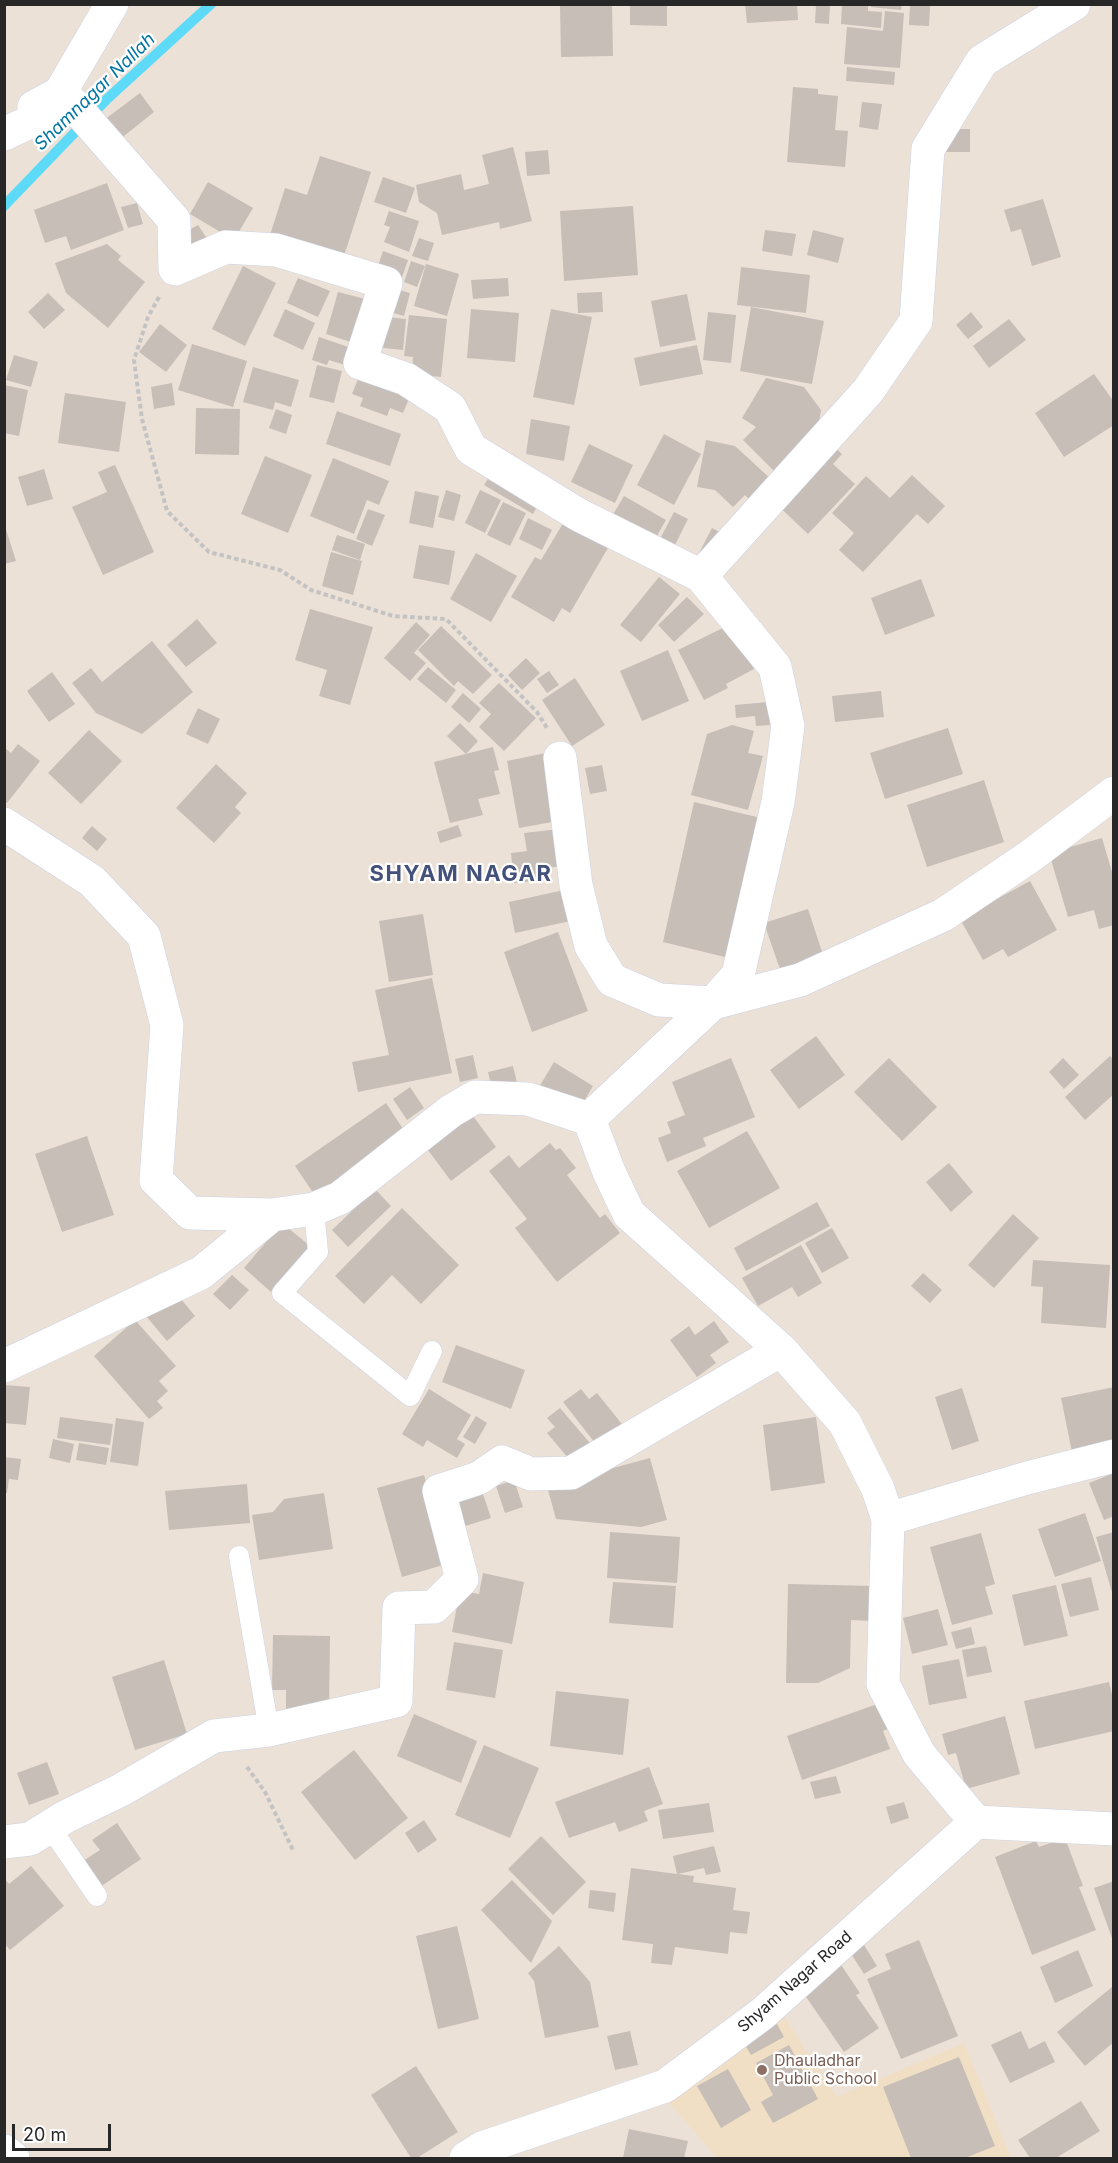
<!DOCTYPE html>
<html>
<head>
<meta charset="utf-8">
<style>
  body { margin:0 }
  #map { position:relative; width:1118px; height:2163px; overflow:hidden; background:#ece1d7; font-family:Inter,sans-serif }
  canvas { display:block }
  .frame { position:absolute; inset:0; border:6px solid #272727; pointer-events:none }
  .scale { position:absolute; left:12px; top:2124px; width:99px; height:27px; box-sizing:border-box; border:3px solid #272727; border-top:0; padding-left:8px; font-size:18px; line-height:21px; white-space:nowrap; color:#272727; -webkit-text-stroke:4px #fff; paint-order:stroke }
</style>
</head>
<body>
<div id="map">
<canvas width="1118" height="2163"></canvas>
<div class="frame"></div>
<div class="scale">20 m</div>
</div>
<script>
const ctx = document.querySelector('canvas').getContext('2d');
ctx.lineJoin = 'round';
function fill(path, color) { ctx.fillStyle = color; ctx.fill(path, 'evenodd'); }
const poly = rows => new Path2D(rows.map(r => 'M' + r).join(''));
function stroke(path, color, width, dash) { ctx.strokeStyle = color; ctx.lineWidth = width; ctx.lineCap = dash ? 'butt' : 'round'; ctx.setLineDash(dash || []); ctx.stroke(path); }
function label(font, color, halo, rows, align = 'center') {
  ctx.font = font + ' Inter,sans-serif'; ctx.lineWidth = 4.5; ctx.setLineDash([]); ctx.textBaseline = 'middle'; ctx.strokeStyle = halo; ctx.fillStyle = color; for (const [text, x, y, turn = 0] of rows) {
    ctx.save(); ctx.translate(x, y); ctx.rotate((+turn || 0) * Math.PI / 180); ctx.textAlign = isNaN(turn) ? turn : align; if (halo) ctx.strokeText(text, 0, 0); ctx.fillText(text, 0, 0); ctx.restore();
  }
}
fill(poly([
  [780,2010,837,2097,964,2043,1011,2158,717,2158,666,2099]
]), '#f0dfc4');
stroke(poly([
  [4,206,107,99,211,4]
]), '#5edaf9', 10);
fill(poly([
  [560,4,612,4,613,56,561,57],
  [630,4,667,4,667,26,630,25],
  [745,4,797,4,798,20,747,23],
  [816,4,830,4,829,24,815,23],
  [842,4,868,4,868,11,882,12,881,28,841,24],
  [871,4,902,4,901,10,871,7],
  [910,5,930,6,929,26,909,25],
  [885,11,904,13,900,68,844,64,847,27,883,31],
  [847,67,895,72,894,85,846,81],
  [793,87,818,89,818,94,838,96,835,130,848,131,845,167,787,162],
  [140,93,154,112,119,140,104,120],
  [862,102,882,104,878,130,859,127],
  [943,129,970,129,970,152,943,152],
  [513,147,532,221,500,229,499,222,442,235,437,213,419,202,416,185,461,174,464,190,489,184,482,155],
  [548,150,550,174,527,176,525,152],
  [320,156,371,172,343,259,270,235,285,188,307,195],
  [383,177,415,188,406,213,374,202],
  [208,182,253,208,234,240,190,214],
  [107,183,124,230,71,250,66,236,45,243,34,210],
  [1043,199,1061,257,1032,266,1021,229,1011,232,1004,210],
  [137,203,143,224,128,228,121,207],
  [633,206,638,275,564,281,560,211],
  [389,211,419,221,409,252,384,242,390,227,384,225],
  [198,225,210,243,191,255,179,236],
  [765,230,796,234,792,256,762,251],
  [813,230,844,238,838,263,807,255],
  [419,238,434,243,428,261,412,256],
  [107,244,121,256,118,260,145,282,108,328,66,293,55,263],
  [383,251,408,260,400,283,375,275],
  [411,261,425,266,417,287,404,282],
  [426,264,459,274,447,316,414,306],
  [243,266,276,283,245,346,212,329],
  [741,267,810,275,806,313,737,305],
  [298,278,330,291,318,317,287,303],
  [508,278,509,296,473,299,471,280],
  [389,287,410,293,404,316,383,310],
  [338,292,373,301,360,345,326,334],
  [602,292,603,312,578,313,577,293],
  [48,293,65,310,44,329,28,312],
  [687,294,696,340,660,347,651,301],
  [751,307,824,321,812,384,740,371],
  [285,309,315,323,303,350,273,336],
  [471,309,519,313,515,362,467,358],
  [551,309,592,317,574,405,533,397],
  [708,312,736,315,731,363,703,360],
  [971,312,983,327,968,339,956,325],
  [409,315,447,319,441,377,412,374,413,357,404,356],
  [378,316,406,319,403,350,375,347],
  [1009,319,1026,340,989,368,973,346],
  [160,324,187,345,166,372,139,352],
  [319,337,357,350,351,367,329,360,327,365,312,360],
  [192,344,247,361,233,407,178,390],
  [697,345,703,374,640,386,634,358],
  [14,355,38,362,31,387,6,380],
  [317,365,342,371,334,403,309,397],
  [253,367,299,380,291,407,275,402,273,410,243,402],
  [362,369,413,389,403,413,390,408,387,416,360,406,363,398,352,394],
  [1094,374,1114,402,1114,425,1064,457,1035,413],
  [766,378,804,387,821,410,817,434,777,474,743,440,756,427,742,418],
  [172,383,175,405,154,409,151,387],
  [4,385,28,390,19,436,4,433],
  [65,393,126,402,119,452,58,443],
  [196,408,240,409,239,455,195,454],
  [276,409,292,415,286,434,269,428],
  [337,411,401,434,390,466,326,444],
  [531,419,570,426,564,461,526,454],
  [664,434,701,454,674,505,637,485],
  [706,440,735,446,773,481,753,503,745,495,733,507,715,490,697,487],
  [829,442,842,454,833,464,855,484,808,534,774,502],
  [589,444,633,465,615,503,571,482],
  [265,456,312,475,288,533,241,514],
  [333,458,389,481,379,505,367,500,354,534,310,516],
  [115,465,154,552,103,575,72,507,107,492,98,472],
  [44,469,53,499,27,506,18,477],
  [493,471,541,500,533,514,484,485],
  [912,475,945,506,928,524,917,514,863,572,839,550,854,533,832,513,866,476,890,498],
  [446,490,461,495,454,521,438,517],
  [480,490,501,500,485,533,465,523],
  [415,491,439,496,433,528,409,523],
  [624,496,666,520,650,548,608,523],
  [503,502,526,513,510,546,487,535],
  [368,509,385,515,372,546,356,539],
  [674,512,688,519,675,545,661,537],
  [568,515,612,541,570,613,562,608,554,622,511,597,535,557,541,560],
  [528,518,552,530,542,550,519,539],
  [4,523,16,561,4,564],
  [712,528,725,535,697,557],
  [337,535,365,544,360,560,332,550],
  [419,545,455,551,449,585,413,578],
  [331,552,362,561,353,595,322,586],
  [476,553,517,576,491,622,450,599],
  [659,577,680,594,641,642,620,625],
  [921,579,935,616,885,635,871,598],
  [687,597,704,614,674,642,658,625],
  [310,609,373,627,350,705,319,696,327,670,295,660],
  [197,619,217,643,186,667,167,645],
  [416,622,430,635,414,653,426,663,410,681,384,658],
  [731,624,754,669,726,684,728,688,704,700,678,650],
  [441,626,492,675,473,694,458,681,454,686,418,650],
  [152,641,193,692,142,734,96,713,72,683,91,668,102,682],
  [668,650,689,701,642,721,620,671],
  [526,658,540,673,522,690,508,675],
  [428,667,456,690,446,703,417,679],
  [549,671,559,685,547,693,537,679],
  [52,672,75,704,49,722,27,691],
  [575,678,605,725,572,746,542,700],
  [499,683,536,718,504,751,479,727,491,714,479,703],
  [881,691,884,717,835,722,832,696],
  [463,693,481,709,469,723,451,707],
  [768,702,770,725,756,726,755,716,736,718,735,705],
  [198,708,220,719,208,744,186,734],
  [460,723,478,741,466,754,447,736],
  [732,725,754,731,748,753,763,756,748,810,691,795,707,734],
  [948,728,963,774,885,799,870,753],
  [89,730,122,761,81,804,48,773],
  [18,744,40,761,7,803,4,801,4,747,11,753],
  [493,747,499,770,494,771,500,794,478,799,483,815,450,823,434,762],
  [546,753,558,821,519,828,507,761],
  [216,764,247,793,235,807,241,813,214,843,176,808],
  [602,765,607,791,590,794,585,768],
  [984,780,1004,842,927,867,907,805],
  [694,802,761,818,729,958,663,942],
  [458,825,462,836,440,843,437,832],
  [92,826,107,839,97,851,82,838],
  [560,829,565,866,536,869,537,881,514,883,511,853,527,851,524,833],
  [1102,838,1114,879,1114,925,1099,929,1094,910,1068,917,1049,853],
  [1030,881,1057,930,1008,957,1003,949,983,960,960,919],
  [569,889,575,920,515,933,509,902],
  [808,909,825,961,782,975,764,923],
  [423,914,433,975,389,982,379,921],
  [558,932,588,1011,532,1032,504,952],
  [432,978,452,1073,358,1092,352,1062,389,1055,375,990],
  [816,1036,845,1075,799,1109,770,1070],
  [473,1055,478,1078,460,1082,455,1059],
  [1110,1056,1114,1060,1114,1094,1085,1120,1065,1097],
  [731,1058,755,1117,703,1138,706,1146,667,1162,658,1138,671,1133,667,1122,685,1115,672,1082],
  [889,1058,937,1107,902,1141,854,1092],
  [1063,1058,1079,1075,1064,1089,1049,1072],
  [554,1062,593,1086,577,1113,538,1089],
  [513,1066,517,1083,492,1089,488,1072],
  [410,1087,424,1108,407,1120,393,1099],
  [386,1103,407,1135,316,1197,295,1166],
  [470,1112,496,1147,451,1181,425,1146],
  [747,1131,780,1188,709,1228,677,1171],
  [87,1136,114,1215,62,1232,35,1154],
  [550,1143,556,1150,560,1148,576,1168,567,1175,600,1218,605,1214,620,1233,557,1282,515,1228,527,1219,489,1171,509,1155,519,1168],
  [949,1163,973,1192,951,1212,926,1182],
  [375,1189,391,1206,348,1247,332,1230],
  [817,1202,830,1226,746,1271,734,1248],
  [402,1208,459,1265,421,1304,392,1275,364,1304,335,1276],
  [1013,1214,1039,1238,994,1288,968,1265],
  [282,1223,310,1246,271,1292,244,1268],
  [832,1228,849,1258,822,1273,805,1243],
  [801,1245,822,1283,798,1297,792,1287,758,1306,742,1278],
  [1033,1260,1110,1265,1106,1328,1041,1323,1043,1287,1031,1286],
  [923,1273,942,1290,930,1303,911,1286],
  [232,1275,249,1290,230,1310,213,1294],
  [175,1292,195,1316,167,1341,146,1316],
  [135,1320,176,1366,159,1381,168,1391,157,1401,163,1408,149,1419,94,1356],
  [714,1321,729,1342,710,1355,716,1363,697,1377,670,1340,689,1326,695,1335],
  [456,1345,525,1370,511,1409,442,1382],
  [4,1385,30,1387,26,1425,4,1423],
  [1114,1387,1114,1444,1072,1452,1061,1398],
  [962,1388,979,1441,952,1450,935,1397],
  [429,1389,471,1415,457,1439,465,1444,457,1458,427,1440,423,1447,402,1434],
  [581,1389,589,1399,597,1393,625,1428,599,1448,563,1402],
  [560,1408,595,1449,575,1466,547,1433,555,1427,547,1418],
  [476,1416,487,1423,475,1444,463,1437],
  [60,1417,113,1424,110,1445,57,1438],
  [816,1417,825,1483,771,1491,763,1425],
  [116,1418,144,1422,138,1466,110,1462],
  [53,1439,74,1444,70,1463,49,1458],
  [79,1443,109,1448,106,1465,76,1460],
  [4,1457,21,1459,18,1480,9,1479,7,1493,4,1493],
  [650,1458,667,1520,641,1527,556,1519,547,1486],
  [1114,1473,1114,1516,1104,1520,1089,1483],
  [424,1475,450,1563,402,1577,377,1488],
  [514,1480,523,1507,505,1513,496,1486],
  [247,1484,250,1523,169,1530,165,1491],
  [482,1491,491,1518,462,1527,453,1500],
  [324,1493,333,1549,259,1560,252,1515,273,1512,284,1499],
  [1085,1513,1101,1561,1055,1577,1038,1529],
  [610,1532,680,1537,677,1583,607,1578],
  [1114,1532,1114,1596,1113,1596,1096,1537],
  [981,1533,995,1584,985,1587,993,1614,952,1625,930,1547],
  [483,1573,524,1582,512,1644,452,1632,460,1591,479,1594],
  [1091,1577,1099,1610,1070,1617,1061,1584],
  [613,1582,676,1586,673,1628,609,1623],
  [788,1584,873,1586,873,1621,851,1620,850,1668,818,1683,786,1683],
  [1056,1585,1068,1636,1024,1646,1012,1595],
  [938,1609,948,1645,912,1654,903,1618],
  [971,1627,975,1644,956,1649,951,1632],
  [273,1635,330,1636,329,1710,286,1709,286,1690,272,1690],
  [454,1642,503,1650,495,1698,446,1690],
  [986,1646,992,1672,967,1677,962,1650],
  [959,1659,967,1698,929,1705,922,1666],
  [164,1660,187,1734,135,1750,112,1677],
  [1109,1682,1114,1703,1114,1731,1035,1749,1024,1701],
  [556,1691,629,1699,623,1755,550,1746],
  [883,1702,892,1727,883,1731,890,1749,802,1780,787,1736],
  [414,1714,477,1741,461,1783,397,1756],
  [1005,1716,1020,1774,966,1789,956,1753,948,1755,942,1734],
  [484,1745,539,1768,510,1838,455,1815],
  [354,1750,408,1818,355,1860,301,1792],
  [47,1762,59,1794,29,1805,17,1773],
  [649,1767,663,1804,644,1811,648,1821,619,1832,615,1822,569,1838,555,1802],
  [836,1776,841,1793,815,1799,810,1782],
  [904,1802,909,1818,891,1824,886,1807],
  [709,1803,714,1832,663,1839,658,1810],
  [424,1820,437,1840,418,1853,405,1833],
  [117,1823,141,1859,100,1887,83,1861,100,1850,92,1840],
  [541,1836,586,1882,553,1915,508,1869],
  [1065,1838,1083,1886,1079,1887,1096,1930,1032,1955,995,1857,1036,1841,1039,1847],
  [714,1846,721,1872,706,1875,704,1868,678,1874,694,1876,693,1882,736,1888,733,1910,750,1912,747,1934,730,1932,728,1954,675,1947,672,1965,651,1963,653,1944,622,1940,631,1868,677,1874,673,1856],
  [31,1866,64,1906,10,1950,4,1943,4,1878,9,1884],
  [512,1880,552,1921,531,1963,481,1910],
  [1114,1881,1114,1941,1113,1941,1094,1888],
  [590,1890,616,1893,614,1912,588,1908],
  [457,1926,479,2019,438,2029,416,1936],
  [861,1940,877,1966,864,1974,848,1949],
  [919,1940,958,2036,901,2059,867,1979,891,1969,885,1954],
  [559,1946,590,1982,599,2027,545,2038,534,1981,528,1973],
  [1078,1950,1093,1986,1055,2003,1040,1967],
  [839,1962,860,1993,856,1995,879,2028,844,2052,800,1988],
  [1112,1987,1114,1989,1114,2042,1085,2066,1057,2032],
  [777,2024,784,2037,751,2055,744,2043],
  [630,2031,638,2065,615,2070,607,2036],
  [1021,2031,1029,2049,1045,2041,1055,2062,1010,2083,991,2045],
  [789,2045,818,2099,773,2123,761,2102,773,2095,756,2063],
  [959,2057,995,2146,965,2158,911,2158,883,2087],
  [416,2066,458,2132,417,2158,411,2158,371,2095],
  [728,2069,751,2110,721,2128,697,2086],
  [1081,2101,1100,2131,1056,2158,1030,2158,1018,2140],
  [629,2129,688,2141,684,2158,623,2158]
]), '#c6beb7');
const lane = poly([
  [314,1209,318,1252,282,1293,410,1396,432,1351],
  [239,1556,269,1730],
  [50,1827,97,1896]
]);
const street = poly([
  [34,107,60,93,112,4],
  [4,134,71,102,174,220,175,269,226,247,276,250,386,283,360,363,406,379,450,408,471,449,579,515,701,576,775,667,788,726,778,802,738,975,713,1003,589,1119],
  [701,576,868,391,916,321,928,149,982,61,1074,4],
  [560,758,576,885,591,946,612,980,659,1000,713,1003,800,980,943,915,1029,857,1114,793],
  [4,824,92,881,144,936,167,1025,156,1180,190,1213,272,1215,314,1209,340,1198,451,1111,475,1097,528,1099,589,1119,609,1172,629,1214,781,1350,845,1423,878,1489,888,1519,883,1684,919,1754,976,1822],
  [4,1366,201,1273,272,1215],
  [888,1519,1027,1478,1114,1456],
  [4,1842,30,1839,65,1817,121,1790,214,1736,269,1730,396,1701,399,1608,434,1607,462,1579,439,1491,479,1478,502,1462,531,1474,571,1473,781,1350],
  [4,2151,13,2158]
]);
const secondary = poly([
  [466,2158,482,2148,665,2086,762,2014,976,1822,1114,1829]
]);
stroke(lane, '#ccd2e2', 21);
stroke(street, '#ccd2e2', 34);
stroke(secondary, '#ccd2e2', 34);
stroke(poly([
  [159,297,148,317,134,360,142,419,167,511,209,552,280,570,311,590,393,616,446,619,537,712,547,728],
  [247,1767,265,1792,293,1850]
]), '#c3c3c3', 4, [4.5, 3]);
stroke(lane, '#fff', 20);
stroke(street, '#fff', 33);
stroke(secondary, '#fff', 33);
for (const [x, y, r, color] of [
  [762,2070,6,"#8d6e63"]
]) { const dot = new Path2D(); dot.arc(x, y, r, 0, 2 * Math.PI); ctx.fillStyle = color; ctx.fill(dot); stroke(dot, '#fff', 2); }
label('16px', '#272727', '#fff', [
  ["Shyam Nagar Road",795,1982,-41]
]);
label('16px', '#785e54', '#fff', [
  ["Dhauladhar",774,2061],
  ["Public School",774,2079]
], 'left');
label('italic 18px', '#0174a1', '#fff', [
  ["Shamnagar Nallah",95,92,-44]
]);
ctx.letterSpacing = '1.5px';
label('bold 22px', '#44517b', '#fff', [
  ["SHYAM NAGAR",461,874]
]);
ctx.letterSpacing = '0px';
</script>
</body>
</html>
